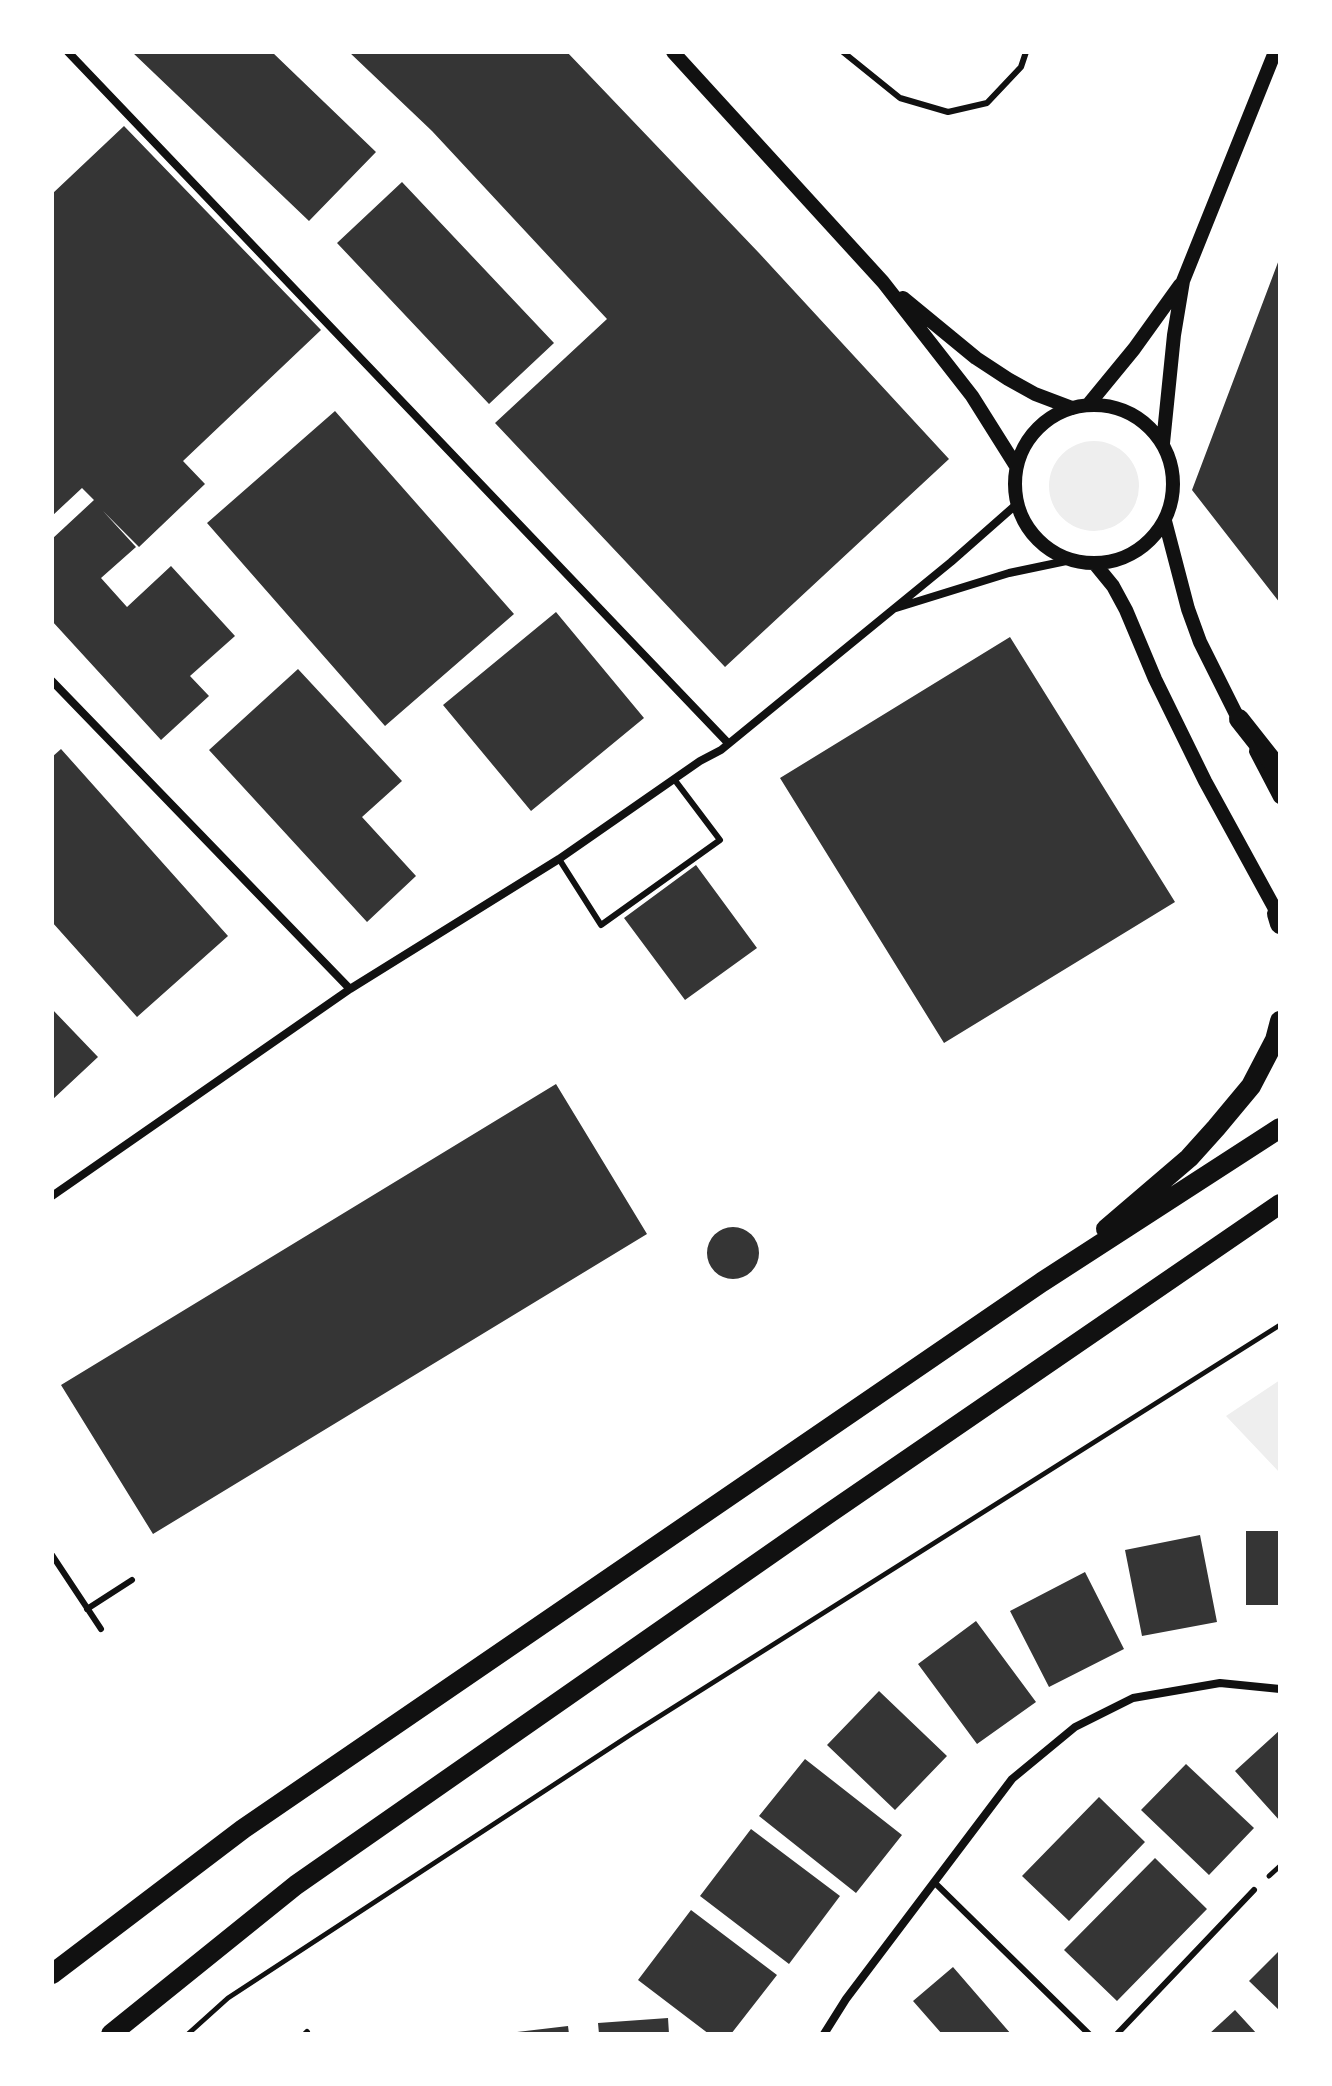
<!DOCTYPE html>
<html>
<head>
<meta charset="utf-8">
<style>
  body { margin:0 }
  #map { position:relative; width:1332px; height:2086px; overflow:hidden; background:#fff; font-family:Commissioner,sans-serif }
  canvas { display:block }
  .frame { position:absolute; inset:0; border:54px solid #fff; pointer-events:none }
</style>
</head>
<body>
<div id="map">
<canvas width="1332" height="2086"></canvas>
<div class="frame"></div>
</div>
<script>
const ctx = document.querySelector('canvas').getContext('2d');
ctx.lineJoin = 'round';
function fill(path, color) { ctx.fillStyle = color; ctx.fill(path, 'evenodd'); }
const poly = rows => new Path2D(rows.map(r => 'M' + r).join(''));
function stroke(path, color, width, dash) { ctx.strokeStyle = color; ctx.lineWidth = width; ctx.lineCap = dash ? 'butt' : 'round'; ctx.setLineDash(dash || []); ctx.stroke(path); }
fill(poly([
  '1049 486a45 45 0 1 1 90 0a45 45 0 1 1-90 0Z',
  [1280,1380,1280,1473,1226,1416]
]), '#eee');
fill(poly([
  [132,52,272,52,376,152,309,221],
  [349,52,567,52,759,253,949,459,725,667,495,423,607,319,432,131],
  [124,126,321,330,183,461,205,484,139,547,103,511,136,547,101,578,127,607,171,566,235,636,190,676,209,696,161,740,52,621,52,539,94,500,82,488,52,516,52,194],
  [402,182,554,343,489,404,337,243],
  [1280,257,1280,603,1192,490],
  [335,411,514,614,385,726,207,523],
  [556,612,644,718,531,811,443,705],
  [1010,637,1175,902,944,1043,780,778],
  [298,669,402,781,362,817,416,876,367,922,209,750],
  [61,749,228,936,137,1017,52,922,52,757],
  [696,865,757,948,685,1000,624,918],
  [52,1009,98,1057,52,1100],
  [556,1084,647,1234,153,1534,61,1385],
  '707 1253a26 26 0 1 1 52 0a26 26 0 1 1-52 0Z',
  [1246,1531,1280,1531,1280,1605,1246,1605],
  [1200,1535,1217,1622,1142,1636,1125,1550],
  [1085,1572,1124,1649,1049,1687,1010,1611],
  [976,1621,1036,1702,977,1744,918,1664],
  [879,1691,947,1756,895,1810,827,1745],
  [1280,1730,1280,1821,1235,1771],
  [805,1759,902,1835,856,1893,759,1816],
  [1186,1764,1254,1828,1209,1875,1141,1810],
  [1099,1797,1145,1842,1069,1921,1022,1876],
  [751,1829,840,1896,789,1964,700,1896],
  [1155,1858,1207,1909,1117,2001,1064,1950],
  [691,1910,777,1975,731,2034,709,2034,638,1980],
  [1280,1950,1280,2011,1249,1981],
  [953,1967,1011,2034,942,2034,913,2001],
  [1235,2010,1257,2034,1209,2034],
  [668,2018,669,2034,599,2034,598,2023],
  [568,2026,569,2034,517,2034,517,2032]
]), '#353535');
stroke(poly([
  [1269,1876,1280,1866],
  [188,2034,228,1998,633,1733,1280,1325]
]), '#111', 5);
stroke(poly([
  [843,52,900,98,948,112,987,103,1021,67,1026,52],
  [559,859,601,925,720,840,674,779],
  [52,1555,101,1629],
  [87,1609,132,1580],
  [934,1882,1089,2034],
  [305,2034,307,2032],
  [1117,2034,1254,1890]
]), '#111', 6);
stroke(poly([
  [68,52,728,743],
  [896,608,1009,573,1071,560],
  [52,681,350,989],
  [52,1196,350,989,559,859,700,761,721,750,951,562,1018,503],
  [824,2034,846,1999,1012,1779,1075,1727,1133,1698,1220,1683,1280,1689]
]), '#111', 8);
stroke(poly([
  [673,52,883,282,972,396,1016,466],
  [903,298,976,358,1008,379,1035,394,1072,408],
  '1015 484a79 79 0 1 1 158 0a79 79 0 1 1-158 0Z',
  [1088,405,1134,349,1180,285],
  [1163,443,1174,335,1183,281,1275,52],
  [1165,521,1188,609,1200,642,1242,726],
  [1095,564,1113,586,1126,610,1155,679,1205,781,1280,918],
  [1256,751,1280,797]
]), '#111', 14);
stroke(poly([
  [1239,719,1280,771],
  [1277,914,1280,924],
  [1106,1229,1189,1158,1216,1128,1251,1086,1275,1040,1280,1021],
  [52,1974,243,1829,1042,1282,1280,1128],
  [111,2034,296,1885,828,1514,1280,1204]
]), '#111', 20);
</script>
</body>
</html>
